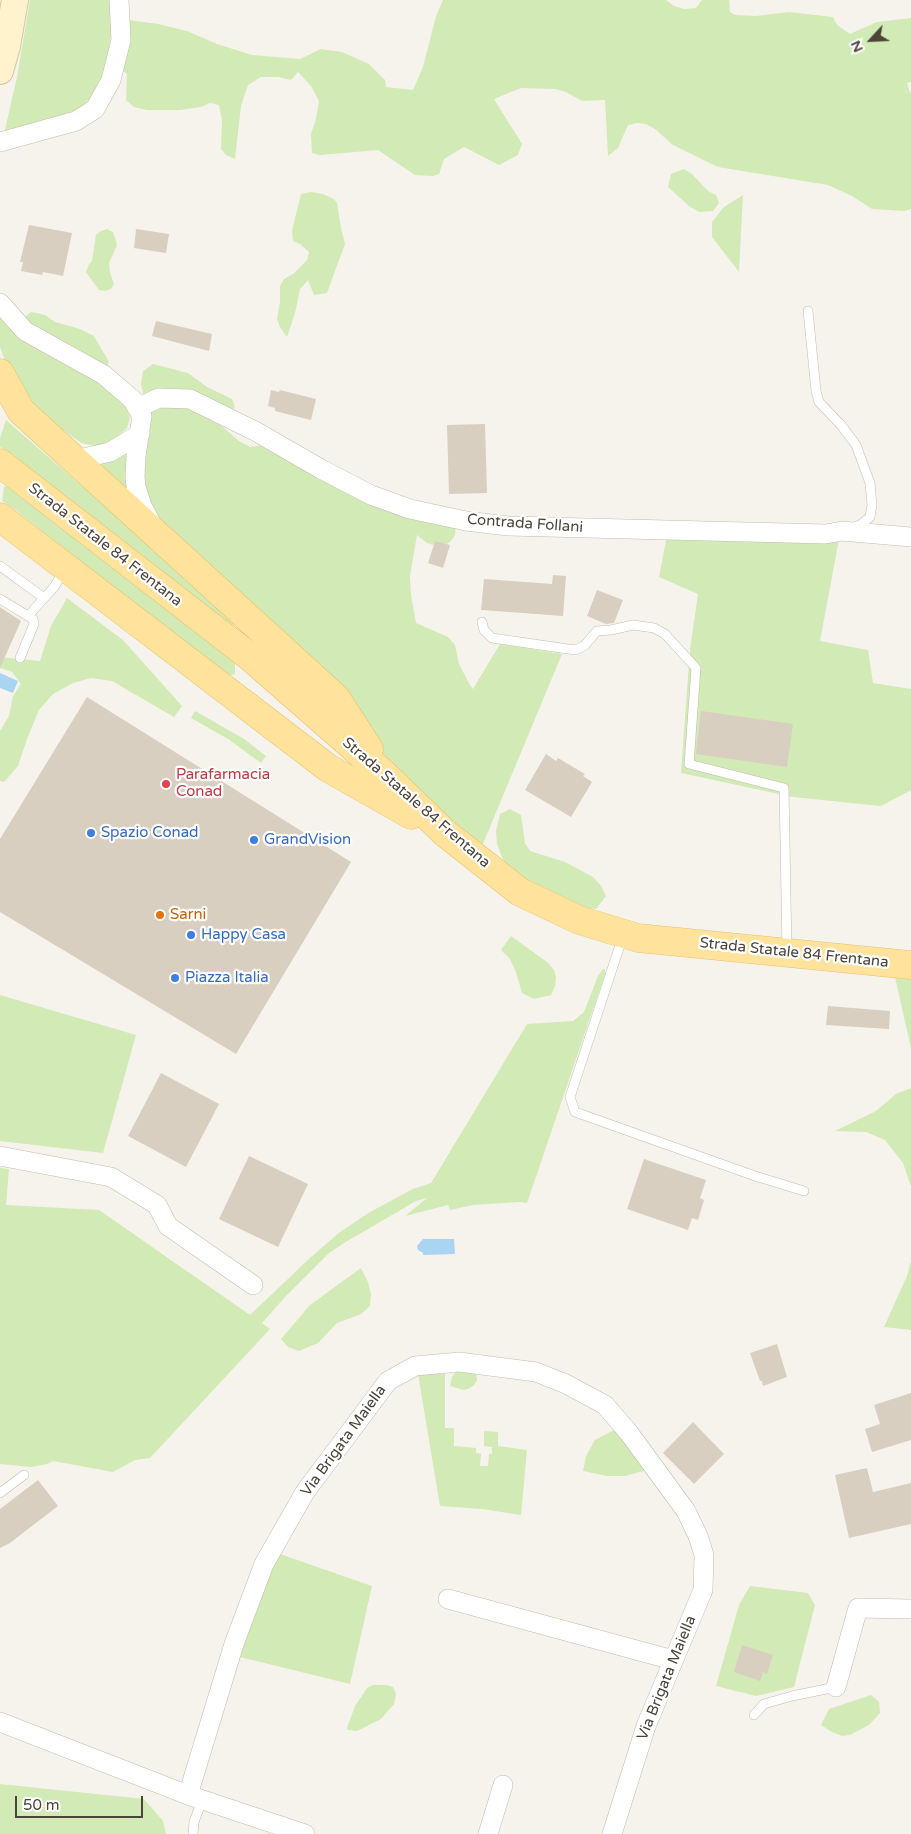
<!DOCTYPE html>
<html>
<head>
<meta charset="utf-8">
<style>
  body { margin:0 }
  #map { position:relative; width:911px; height:1834px; overflow:hidden; background:#f6f3ec; font-family:"Varela Round",sans-serif }
  canvas { display:block }
  .north { position:absolute; left:846px; top:15px; width:50px; height:50px; -webkit-text-stroke:4px #fff; paint-order:stroke; rotate:245deg; font-size:14px; font-weight:700; line-height:20px; text-align:center; color:#4b4439 }
  .north::after { content:''; display:block; margin:auto; width:18px; height:22px; background:#4b4439; clip-path:polygon(50% 0,100% 100%,50% 72%,0 100%) }
  .scale { position:absolute; left:15px; top:1796px; width:128px; height:22px; box-sizing:border-box; border:2px solid #4b4439; border-top:0; padding-left:6px; font-size:15px; line-height:18px; white-space:nowrap; color:#4b4439; -webkit-text-stroke:4px #fff; paint-order:stroke }
</style>
</head>
<body>
<div id="map">
<canvas width="911" height="1834"></canvas>
<div class="north">N</div>
<div class="scale">50 m</div>
</div>
<script>
const ctx = document.querySelector('canvas').getContext('2d');
ctx.lineJoin = 'round';
function fill(path, color) { ctx.fillStyle = color; ctx.fill(path, 'evenodd'); }
const poly = rows => new Path2D(rows.map(r => 'M' + r).join(''));
function stroke(path, color, width, dash) { ctx.strokeStyle = color; ctx.lineWidth = width; ctx.lineCap = dash ? 'butt' : 'round'; ctx.setLineDash(dash || []); ctx.stroke(path); }
function label(font, color, halo, rows, align = 'center') {
  ctx.font = font + ' "Varela Round",sans-serif'; ctx.lineWidth = 4.5; ctx.setLineDash([]); ctx.textBaseline = 'middle'; ctx.strokeStyle = halo; ctx.fillStyle = color; for (const [text, x, y, turn = 0] of rows) {
    ctx.save(); ctx.translate(x, y); ctx.rotate((+turn || 0) * Math.PI / 180); ctx.textAlign = isNaN(turn) ? turn : align; if (halo) ctx.strokeText(text, 0, 0); ctx.fillText(text, 0, 0); ctx.restore();
  }
}
fill(poly([
  [30,0,111,0,112,28,106,67,102,82,92,96,77,112,4,134,17,77],
  [443,0,666,0,674,6,684,9,696,8,702,0,729,0,730,12,735,15,756,16,789,12,833,17,837,25,850,34,877,22,911,18,911,82,907,83,911,95,911,209,905,211,872,209,852,196,828,185,718,167,673,145,655,129,646,124,637,123,628,125,618,148,608,156,605,100,582,101,566,92,555,89,521,88,494,99,522,144,518,155,499,165,464,147,444,159,439,174,433,176,415,175,378,150,320,155,312,153,311,134,316,119,319,101,311,86,298,72,291,80,278,77,261,77,248,85,241,106,235,159,226,155,221,149,222,120,219,105,210,103,201,107,180,110,147,110,134,107,126,100,127,74,120,68,129,20,158,24,187,31,217,44,252,55,300,59,321,49,342,52,369,64,385,80,386,87,413,90,423,67,436,16],
  [684,169,692,174,708,191,716,195,719,203,713,211,699,212,689,206,668,187,671,174],
  [311,192,323,194,334,199,337,203,341,228,345,244,327,293,314,295,308,280,300,289,295,313,287,337,280,327,277,319,280,302,280,286,284,279,293,274,307,260,309,252,300,244,293,241,292,231,301,194],
  [743,195,739,272,712,237,712,222,724,207],
  [107,229,113,232,117,245,109,263,110,273,114,284,111,289,105,291,99,290,86,272,89,264,92,261,96,235,101,231],
  [31,312,45,315,55,322,80,329,94,336,109,362,105,371,25,326,25,317],
  [0,315,89,372,116,395,126,408,130,417,127,428,109,444,96,446,81,443,23,400,12,380,0,347],
  [153,364,188,373,207,387,232,399,235,407,229,414,144,397,141,384,143,371],
  [157,404,194,408,217,422,239,441,250,447,264,445,456,525,455,535,450,542,441,547,427,543,417,535,410,576,411,595,416,623,448,637,455,645,459,664,470,685,473,689,500,644,562,654,480,851,444,823,215,573,149,508,140,466,146,408],
  [6,420,77,482,239,618,232,626,130,546,30,470,14,455,0,447,0,438],
  [129,451,132,499,87,463],
  [10,485,235,661,235,674,228,676,203,658,16,510,2,501,4,487],
  [667,535,839,539,820,641,868,650,873,683,911,689,911,790,881,806,793,797,681,773,690,649,698,594,659,577],
  [67,598,123,640,182,706,174,717,112,681,91,678,73,683,53,694,39,710,27,739,18,766,4,782,0,781,0,731,9,716,13,696,21,684,12,672,0,668,0,657,40,661,51,626],
  [195,711,244,739,266,756,261,763,228,739,191,718],
  [510,809,521,815,525,843,530,851,565,862,593,877,601,886,606,896,596,909,577,907,507,870,497,844,496,831,500,814],
  [511,936,547,962,554,970,556,977,555,986,551,995,534,999,522,993,516,972,510,959,501,950],
  [603,969,605,969,605,974,527,1203,519,1202,473,1205,450,1210,448,1205,405,1216,427,1198,416,1201,344,1243,328,1254,286,1296,262,1323,270,1329,150,1458,135,1460,113,1472,53,1461,47,1464,31,1467,0,1464,0,1168,9,1169,6,1205,99,1210,250,1315,311,1257,340,1232,370,1212,413,1189,431,1183,527,1024,573,1021,584,1012,598,976],
  [895,977,911,978,911,1048],
  [0,995,136,1035,103,1153,0,1141],
  [911,1088,911,1187,903,1163,885,1140,866,1132,835,1131,876,1111,896,1094],
  [911,1261,911,1330,884,1327,907,1276],
  [361,1268,368,1282,371,1294,370,1306,361,1314,337,1323,318,1343,299,1351,288,1347,281,1339,310,1305],
  [469,1368,476,1374,477,1380,474,1385,468,1389,463,1390,450,1386,452,1377,457,1370],
  [418,1374,445,1374,445,1428,454,1428,454,1446,476,1448,476,1453,481,1454,480,1466,488,1466,489,1454,492,1454,492,1447,484,1446,484,1431,498,1432,498,1446,527,1450,521,1515,482,1509,440,1506],
  [616,1429,644,1471,625,1476,607,1476,583,1471,586,1456,595,1440],
  [274,1552,372,1586,350,1684,240,1657],
  [750,1586,808,1593,815,1605,794,1687,756,1696,716,1686,739,1605],
  [373,1685,387,1685,393,1687,396,1694,394,1704,381,1719,357,1731,348,1730,347,1728,355,1706,367,1688],
  [871,1695,879,1702,880,1713,869,1725,850,1735,842,1736,832,1732,821,1725,829,1709],
  [0,1784,144,1799,163,1821,166,1834,0,1834]
]), '#d2eab5');
fill(poly([
  [0,673,18,681,13,693,0,688],
  [423,1239,454,1239,455,1254,423,1255,423,1253,418,1250,417,1246]
]), '#a9d4f2');
fill(poly([
  [29,225,72,233,63,276,43,272,42,275,21,271,23,262,20,262],
  [136,229,169,234,166,253,134,248],
  [156,321,212,334,209,351,152,336],
  [271,390,279,392,280,390,316,399,311,420,275,411,275,408,268,406],
  [485,424,487,493,449,494,447,425],
  [435,541,450,545,443,568,428,563],
  [553,575,566,576,563,616,481,610,484,579,552,584],
  [597,590,623,600,614,623,606,624,587,616],
  [0,607,21,621,0,668],
  [87,697,351,862,236,1054,0,912,0,839],
  [701,711,793,724,787,767,696,754],
  [546,754,556,761,558,758,585,774,583,776,592,782,571,817,525,790],
  [828,1006,890,1011,889,1029,826,1025],
  [161,1073,219,1104,186,1167,128,1136],
  [249,1156,308,1184,278,1247,219,1219],
  [644,1159,706,1180,700,1198,704,1200,698,1220,692,1218,688,1230,627,1209],
  [777,1344,787,1377,763,1386,762,1381,760,1381,750,1353],
  [911,1393,911,1440,872,1452,865,1429,880,1424,874,1405],
  [693,1422,724,1454,694,1484,663,1453],
  [867,1468,873,1492,911,1483,911,1524,849,1538,835,1475],
  [38,1480,58,1506,10,1543,0,1548,0,1509],
  [742,1645,773,1655,767,1674,763,1672,760,1681,734,1672]
]), '#d8cfc1');
const service = poly([
  [808,311,816,391,819,402,841,425,856,445,870,483,872,505,870,517,860,525,852,528],
  [0,566,44,598],
  [0,599,33,619,34,624,20,658],
  [28,616,54,587,65,569],
  [482,622,484,630,492,638,568,649,576,650,585,645,597,631,611,630,633,625,654,628,665,634,696,668,689,764,784,788,787,951],
  [623,936,570,1097,575,1112,755,1176,804,1191],
  [0,1493,24,1475],
  [754,1715,764,1704,792,1696,836,1687],
  [193,1834,194,1822,202,1800]
]);
const minor = poly([
  [0,142,76,121,95,109,111,80,121,40,119,0],
  [0,303,25,331,104,375,133,400,142,416,136,456,135,477,136,487,142,506,151,523],
  [137,408,159,398,190,399,255,431,321,469,371,495,410,509,466,521,508,526,826,534,842,531,911,537],
  [75,460,110,452,140,434],
  [0,1156,111,1177,157,1205,168,1226,253,1285],
  [448,1599,673,1660],
  [836,1687,858,1608,911,1609],
  [0,1722,188,1795,305,1834],
  [188,1795,234,1644,264,1564,305,1492,388,1381,415,1366,459,1362,536,1372,566,1384,605,1405,629,1433,686,1511,698,1536,704,1555,703,1590,646,1726,612,1834],
  [488,1834,503,1785]
]);
const secondary = poly([
  [0,71,7,46,15,0]
]);
const primary = poly([
  [0,373,21,411,336,698,369,749],
  [0,463,249,656,386,776,445,833,520,892,579,920,638,938,911,965],
  [0,517,328,768,411,815]
]);
stroke(service, '#c2bbae', 10);
stroke(minor, '#c2bbae', 20);
stroke(secondary, '#d6c79b', 28);
stroke(primary, '#e6c16a', 29);
stroke(service, '#fff', 9);
stroke(minor, '#fff', 19);
stroke(secondary, '#fff3cd', 26);
stroke(primary, '#ffe39c', 28);
for (const [x, y, r, color] of [
  [166,784,5,"#e0444e"],
  [91,833,5,"#3f7fe0"],
  [254,840,5,"#3f7fe0"],
  [160,915,5,"#e8710a"],
  [191,935,5,"#3f7fe0"],
  [175,978,5,"#3f7fe0"]
]) { const dot = new Path2D(); dot.arc(x, y, r, 0, 2 * Math.PI); ctx.fillStyle = color; ctx.fill(dot); stroke(dot, '#fff', 2); }
label('15px', '#4b4439', '#fff', [
  ["Contrada Follani",525,524,4],
  ["Strada Statale 84 Frentana",105,545,38],
  ["Strada Statale 84 Frentana",416,803,41],
  ["Strada Statale 84 Frentana",794,953,6],
  ["Via Brigata Maiella",344,1441,-54],
  ["Via Brigata Maiella",667,1678,-68]
]);
label('15px', '#be3a42', '#fff', [
  ["Parafarmacia",176,775],
  ["Conad",176,792]
], 'left');
label('15px', '#366cbe', '#fff', [
  ["Spazio Conad",101,833],
  ["GrandVision",264,840],
  ["Happy Casa",201,935],
  ["Piazza Italia",185,978]
], 'left');
label('15px', '#c56008', '#fff', [
  ["Sarni",170,915]
], 'left');
</script>
</body>
</html>
